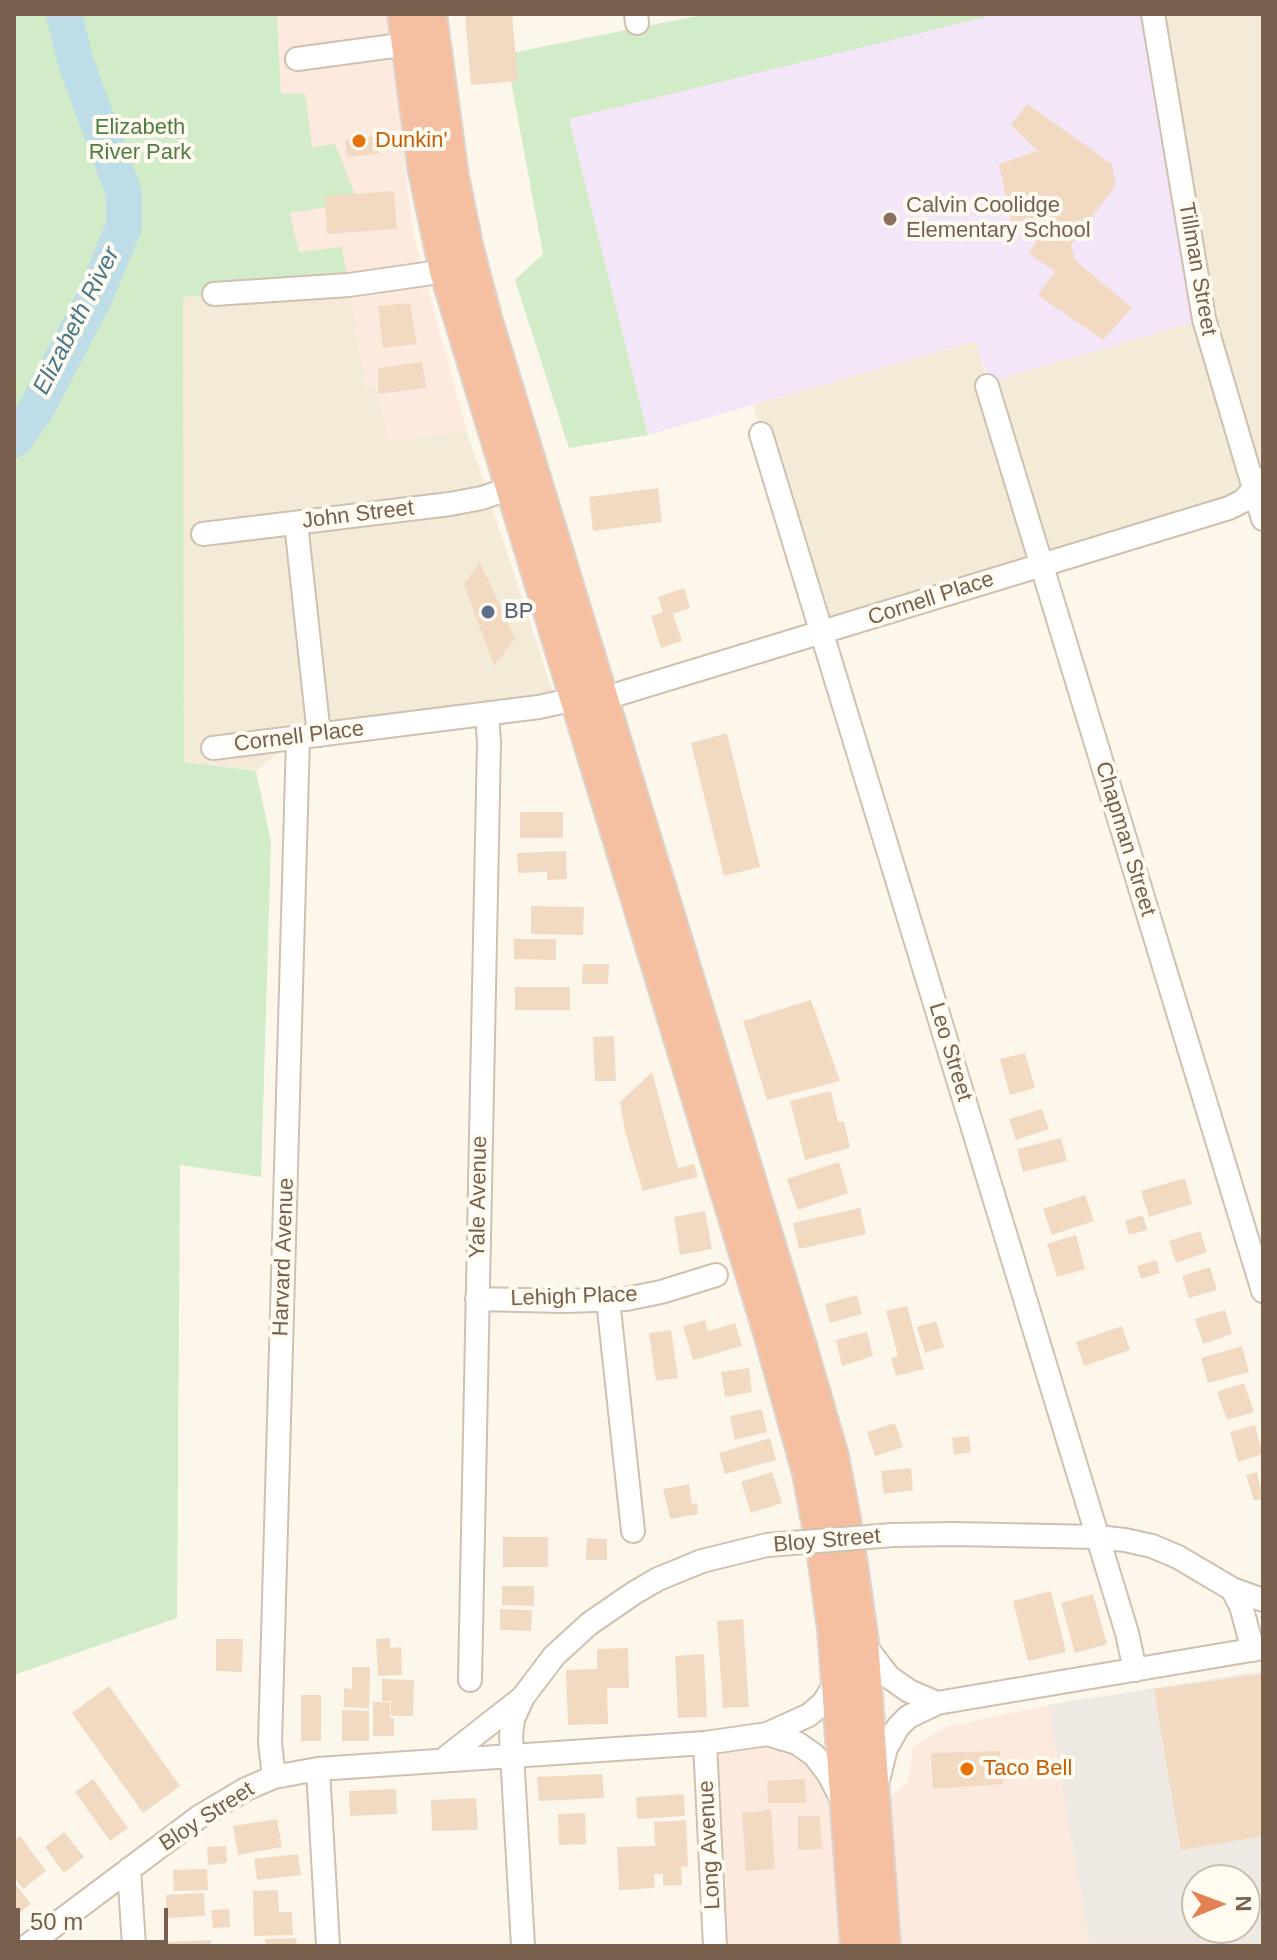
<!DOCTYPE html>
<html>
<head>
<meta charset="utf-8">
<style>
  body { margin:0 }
  #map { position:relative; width:1277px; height:1960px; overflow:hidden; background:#fcf7ea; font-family:Helvetica,sans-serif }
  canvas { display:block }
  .frame { position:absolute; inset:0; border:16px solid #78604d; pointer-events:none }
  .north { position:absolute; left:1181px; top:1864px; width:80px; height:80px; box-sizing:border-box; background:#fffbf1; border:2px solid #c9bdaf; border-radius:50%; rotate:89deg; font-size:22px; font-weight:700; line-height:32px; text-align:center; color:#78604d }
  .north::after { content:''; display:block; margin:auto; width:28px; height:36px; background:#e48152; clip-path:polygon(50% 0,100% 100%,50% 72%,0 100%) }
  .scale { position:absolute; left:16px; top:1908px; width:152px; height:36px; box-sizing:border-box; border:4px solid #78604d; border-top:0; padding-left:10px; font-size:24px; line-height:28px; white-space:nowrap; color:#78604d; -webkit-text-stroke:6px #fffbf1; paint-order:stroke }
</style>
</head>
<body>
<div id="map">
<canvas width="1277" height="1960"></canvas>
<div class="frame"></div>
<div class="north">N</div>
<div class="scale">50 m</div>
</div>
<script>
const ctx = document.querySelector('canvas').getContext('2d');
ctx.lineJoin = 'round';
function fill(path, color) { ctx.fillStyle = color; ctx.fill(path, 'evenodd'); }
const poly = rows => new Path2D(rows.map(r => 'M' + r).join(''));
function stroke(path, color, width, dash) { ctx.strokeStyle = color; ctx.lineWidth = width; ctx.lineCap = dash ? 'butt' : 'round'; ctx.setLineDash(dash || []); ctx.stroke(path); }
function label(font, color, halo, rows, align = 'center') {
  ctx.font = font + ' Helvetica,sans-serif'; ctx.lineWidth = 8; ctx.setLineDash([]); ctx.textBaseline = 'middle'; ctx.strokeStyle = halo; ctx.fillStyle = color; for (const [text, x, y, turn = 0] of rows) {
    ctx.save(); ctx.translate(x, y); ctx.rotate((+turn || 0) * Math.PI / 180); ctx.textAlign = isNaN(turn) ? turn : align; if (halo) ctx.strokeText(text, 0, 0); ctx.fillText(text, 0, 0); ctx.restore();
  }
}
fill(poly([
  [1153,14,1263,14,1263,479,1254,490,823,633,753,405,976,341,988,382],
  [349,285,366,387,376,385,389,440,467,432,557,704,298,737,256,771,184,762,183,297]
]), '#f4ead8');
fill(poly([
  [277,14,386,14,414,238,467,432,389,440,376,385,365,387,342,248,299,252,290,212,357,202,312,148,281,95],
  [1048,1705,1090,1946,884,1946,874,1808,907,1784,913,1747,946,1727],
  [767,1734,828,1773,857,1946,717,1946,705,1743]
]), '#fceade');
fill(poly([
  [1263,1671,1263,1946,1090,1946,1048,1705],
  [1197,1880,1245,1880,1245,1928,1197,1928]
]), '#eee9e3');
fill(poly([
  [976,14,1153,14,1204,319,989,382,975,341,648,435,569,119]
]), '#f4e6f9');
fill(poly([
  [14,14,277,14,281,94,305,93,312,147,335,144,358,202,290,213,299,252,342,247,349,285,183,297,184,762,256,771,271,842,261,1177,180,1165,177,1618,14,1675],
  [707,14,998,14,569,119,648,435,569,448,515,280,543,254,506,54]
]), '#d2ebc8');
stroke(poly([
  [14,440,35,411,95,297,124,226,124,194,76,63,64,14]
]), '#bedde7', 36);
fill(poly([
  [465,14,512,14,518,81,471,85],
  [1027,104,1112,164,1116,185,1071,245,1075,260,1132,308,1103,340,1038,295,1055,271,1029,254,1046,223,1011,221,999,164,1037,151,1011,125],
  [378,136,379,154,347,157,345,140],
  [394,191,397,229,327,234,325,196],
  [410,303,417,344,383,348,378,306],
  [422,362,426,388,378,394,378,368],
  [658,488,662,522,593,531,589,497],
  [480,562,515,639,494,666,464,584],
  [684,588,690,608,673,614,682,641,661,648,651,616,663,612,658,597],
  [727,733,760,867,724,876,691,743],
  [520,812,563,812,563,838,520,838],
  [566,851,567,879,547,880,547,872,518,873,517,853],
  [531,906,584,907,583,935,531,934],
  [514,939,556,939,556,960,514,959],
  [583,964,609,964,608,984,582,984],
  [515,987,570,987,570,1010,515,1010],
  [811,1000,840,1081,767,1100,743,1021],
  [614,1036,616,1081,595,1081,593,1037],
  [1025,1053,1035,1088,1010,1095,1000,1059],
  [652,1072,678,1168,694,1164,698,1177,643,1191,625,1132,620,1102],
  [831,1091,838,1122,844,1121,850,1148,805,1160,790,1101],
  [1042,1109,1049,1129,1016,1140,1009,1119],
  [1061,1138,1067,1161,1023,1172,1017,1149],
  [839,1162,848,1193,798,1210,787,1179],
  [1185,1178,1192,1204,1149,1217,1141,1191],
  [1085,1195,1094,1221,1052,1235,1043,1209],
  [860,1208,866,1234,799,1249,793,1223],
  [705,1211,712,1249,680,1255,674,1217],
  [1143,1215,1147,1230,1129,1235,1125,1221],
  [1200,1231,1207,1252,1176,1263,1169,1241],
  [1076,1235,1085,1269,1057,1277,1047,1244],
  [1156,1260,1160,1273,1141,1279,1137,1266],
  [1210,1267,1217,1290,1189,1298,1182,1276],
  [857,1295,862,1314,830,1323,825,1304],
  [907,1306,924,1369,896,1376,891,1358,898,1356,886,1311],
  [1225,1310,1232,1334,1203,1344,1195,1319],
  [705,1320,708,1331,735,1323,742,1346,693,1360,683,1326],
  [936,1321,944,1347,925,1353,917,1327],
  [1122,1326,1130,1350,1084,1366,1076,1342],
  [671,1330,678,1378,656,1381,649,1333],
  [867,1332,873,1356,842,1366,836,1340],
  [1242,1346,1249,1372,1208,1383,1201,1358],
  [749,1368,752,1392,725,1397,721,1372],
  [1244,1383,1254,1412,1227,1420,1217,1392],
  [762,1409,767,1432,735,1440,730,1416],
  [895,1423,903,1447,875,1456,867,1432],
  [1255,1425,1263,1454,1238,1462,1230,1432],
  [969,1436,971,1452,954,1455,952,1438],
  [770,1438,776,1460,725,1474,719,1453],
  [911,1468,913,1490,884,1494,881,1471],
  [772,1472,782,1503,751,1513,741,1482],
  [1257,1472,1263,1498,1254,1501,1246,1475],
  [689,1484,692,1504,697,1503,698,1514,670,1519,663,1489],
  [503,1537,548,1537,548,1567,503,1567],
  [587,1538,607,1539,607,1560,586,1560],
  [502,1586,534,1586,534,1606,502,1605],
  [1051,1591,1066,1652,1028,1661,1013,1601],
  [1093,1594,1107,1644,1075,1653,1061,1603],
  [500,1609,532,1610,531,1631,500,1630],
  [743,1619,749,1707,723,1708,717,1621],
  [390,1638,390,1648,401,1647,402,1675,378,1676,376,1639],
  [216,1639,243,1639,242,1672,216,1671],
  [628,1648,629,1688,607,1688,608,1724,568,1725,566,1670,597,1669,597,1649],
  [704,1654,707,1717,678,1718,675,1656],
  [352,1667,370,1667,369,1708,344,1707,344,1688,352,1689],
  [1263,1674,1263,1836,1181,1850,1154,1689],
  [382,1679,414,1680,413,1716,391,1716,391,1701,382,1701],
  [109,1686,180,1786,143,1813,72,1713],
  [301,1695,321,1695,321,1741,301,1741],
  [373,1702,390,1702,390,1718,394,1718,394,1736,373,1736],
  [342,1710,369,1711,369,1741,342,1741],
  [1000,1751,1003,1784,933,1789,931,1753],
  [602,1774,604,1798,539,1801,537,1777],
  [93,1779,128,1828,110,1841,75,1792],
  [805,1779,806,1803,768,1803,767,1781],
  [396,1789,397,1814,350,1816,349,1791],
  [684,1794,685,1816,637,1819,636,1797],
  [476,1798,478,1830,432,1831,431,1800],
  [771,1810,775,1869,746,1871,742,1813],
  [585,1813,586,1844,559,1845,558,1814],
  [798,1816,820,1816,822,1849,798,1850],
  [277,1819,282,1847,238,1855,233,1826],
  [686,1820,688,1866,681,1867,682,1885,663,1886,663,1874,654,1874,655,1888,619,1890,617,1847,655,1846,654,1822],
  [64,1832,84,1857,64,1873,45,1847],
  [20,1836,46,1871,23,1889,14,1877,14,1841],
  [226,1846,227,1863,208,1865,207,1847],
  [298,1854,301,1875,257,1880,254,1859],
  [207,1869,208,1890,174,1891,173,1870],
  [14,1882,31,1904,14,1917],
  [278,1890,279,1912,292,1912,293,1935,254,1936,253,1891],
  [204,1893,205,1916,167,1918,166,1895],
  [229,1909,230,1927,213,1928,211,1910],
  [296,1938,297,1946,266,1946,265,1939],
  [211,1940,211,1946,168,1946,168,1942]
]), '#f2dac2');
const minor = poly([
  [636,14,637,23],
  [1153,14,1204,319,1263,519],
  [297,59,408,44],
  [214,294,349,285,446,271],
  [987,386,1263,1291],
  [761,434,1127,1633,1135,1670],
  [296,523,319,735],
  [203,534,450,504,482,498,510,488],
  [602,699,1229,508,1243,501,1263,479],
  [213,748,539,707,575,699],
  [477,1299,564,1301,626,1299,661,1292,716,1275],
  [608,1300,633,1531],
  [893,1535,955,1534,1097,1537,1125,1540,1152,1546,1178,1557,1232,1589,1263,1600],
  [1232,1589,1241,1606,1253,1650],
  [865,1646,889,1677,909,1691,937,1703],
  [470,1680,489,742,487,714],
  [767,1734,797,1743,814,1755,828,1773,841,1798],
  [705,1743,715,1946],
  [443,1760,522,1698],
  [318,1769,328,1946],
  [879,1776,886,1748,898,1727,908,1717,937,1703,1263,1648],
  [274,1777,270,1743,298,737],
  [129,1869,134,1946],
  [27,1946,199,1817,246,1789,274,1777,318,1769,705,1743,767,1734,809,1715,823,1703,838,1680],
  [523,1946,511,1736,513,1719,523,1697,554,1656,589,1624,634,1593,658,1579,702,1561,767,1545]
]);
const highway = poly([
  [404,14,424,167,446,271,768,1326,809,1473,823,1549,834,1629,857,1946],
  [430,14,452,176,467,249,486,321,800,1346,832,1456,846,1530,862,1641,884,1946]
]);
stroke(minor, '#cfc0af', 26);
stroke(highway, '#dcd6d1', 36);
stroke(minor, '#fff', 22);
stroke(highway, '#f5c0a2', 32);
const minorBridge = poly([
  [767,1545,893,1535]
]);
stroke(minorBridge, '#cfc0af', 26, []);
stroke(minorBridge, '#fff', 22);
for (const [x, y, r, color] of [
  [359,141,8,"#e8710a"],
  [890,219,8,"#8d6e63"],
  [488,612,8,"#5c6f8a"],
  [967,1769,8,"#e8710a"]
]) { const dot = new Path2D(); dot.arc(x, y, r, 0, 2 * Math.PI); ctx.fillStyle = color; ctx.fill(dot); stroke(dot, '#fffbf1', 3); }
label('22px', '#507d44', '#fffbf1', [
  ["Elizabeth",140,128],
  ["River Park",140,153]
]);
label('22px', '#c56008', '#fffbf1', [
  ["Dunkin'",375,141],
  ["Taco Bell",983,1769]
], 'left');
label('22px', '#785e54', '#fffbf1', [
  ["Calvin Coolidge",906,206],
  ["Elementary School",906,231]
], 'left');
label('22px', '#78604d', '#fffbf1', [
  ["Tillman Street",1197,269,80],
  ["John Street",358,515,-7],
  ["Cornell Place",931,599,-18],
  ["Cornell Place",299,737,-7],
  ["Chapman Street",1125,839,73],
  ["Leo Street",950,1052,73],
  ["Yale Avenue",479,1197,-89],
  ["Harvard Avenue",284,1257,-88],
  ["Lehigh Place",574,1297,-2],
  ["Bloy Street",827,1541,-5],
  ["Bloy Street",207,1817,-33],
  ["Long Avenue",710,1845,-93]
]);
label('22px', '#4e5e75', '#fffbf1', [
  ["BP",504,612]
], 'left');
label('italic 24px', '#47788b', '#fffbf1', [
  ["Elizabeth River",77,321,-63]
]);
</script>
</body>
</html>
